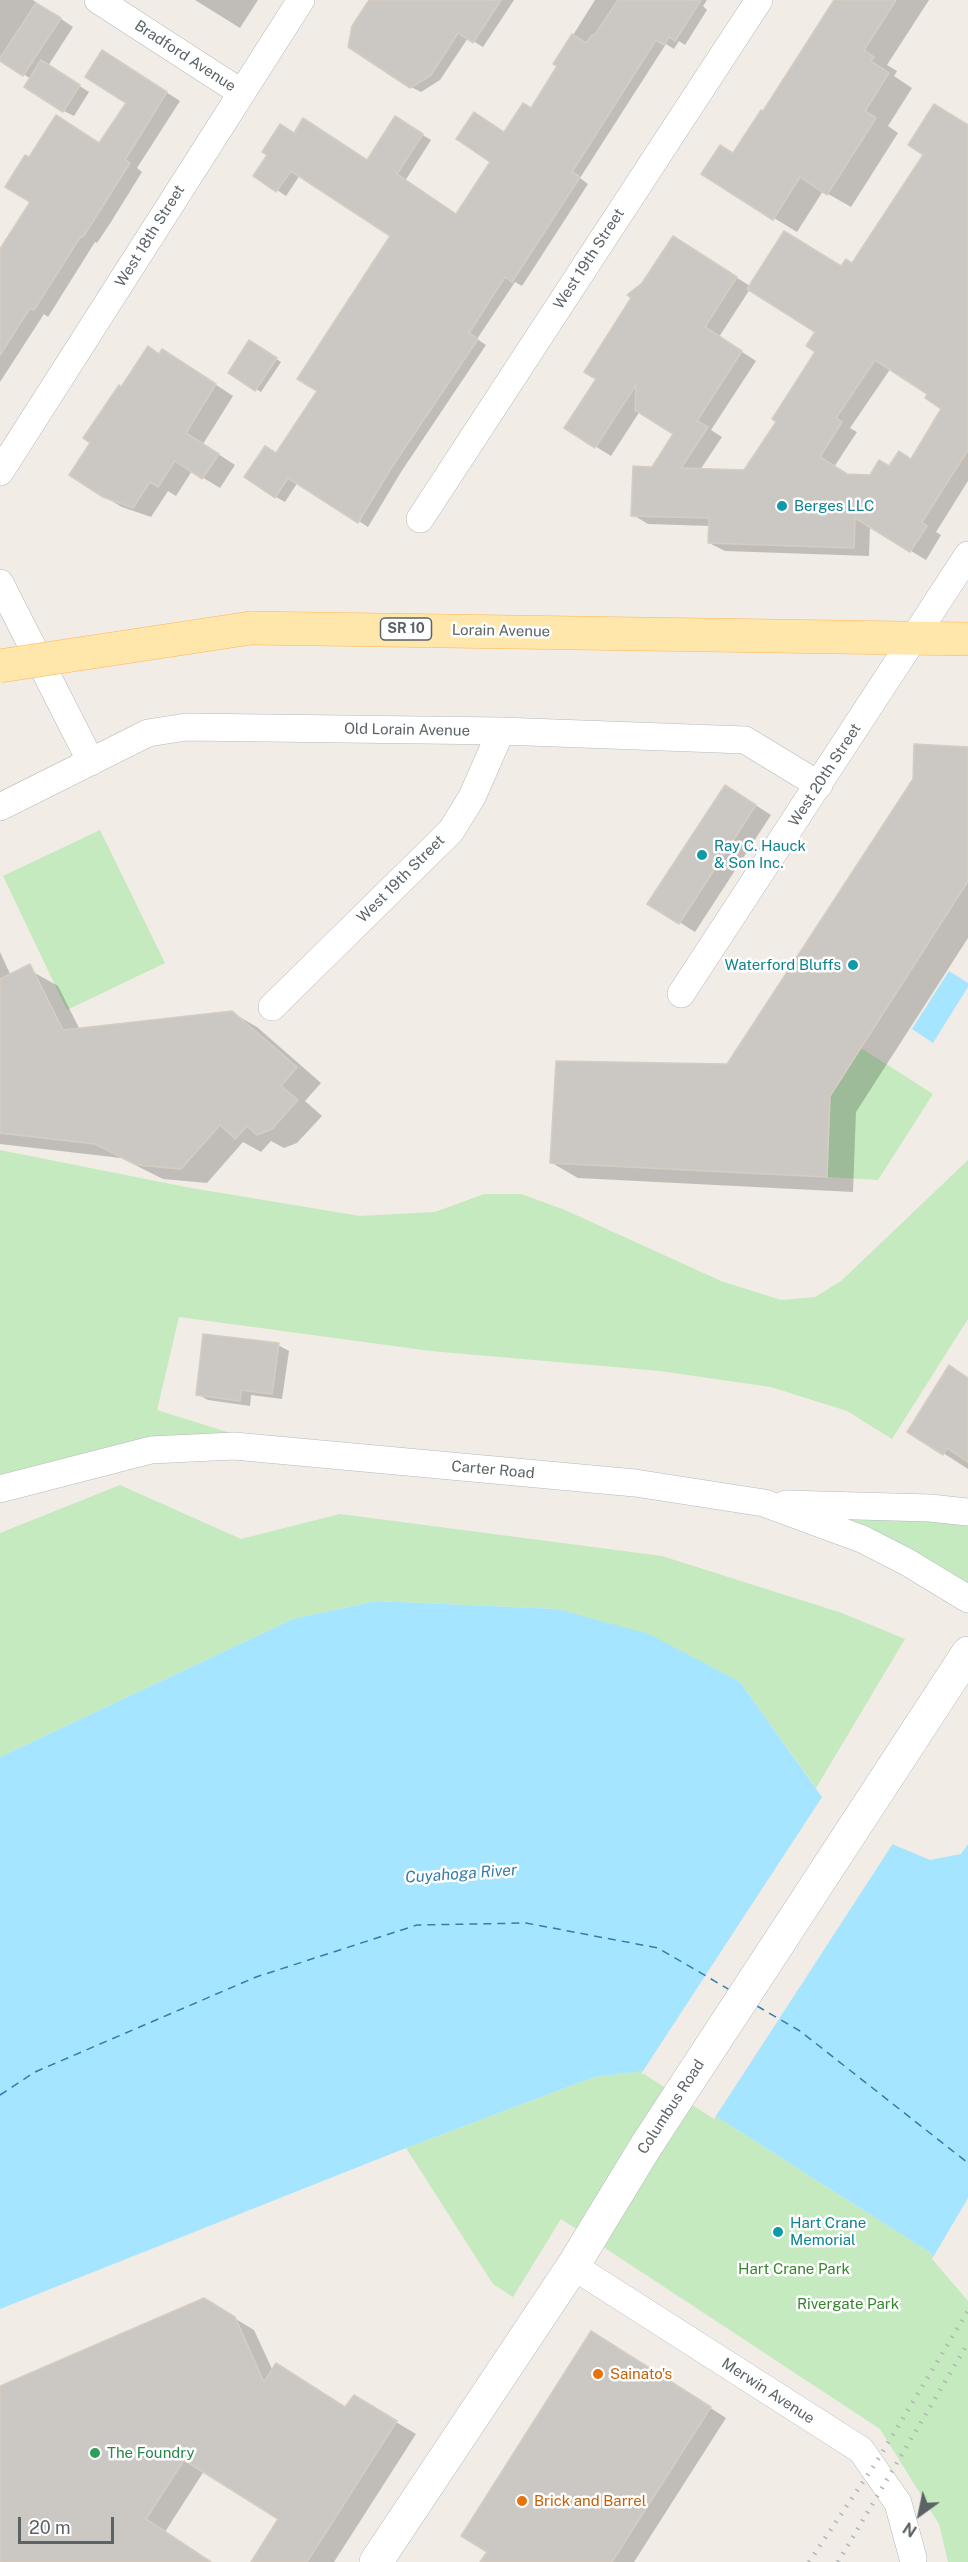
<!DOCTYPE html>
<html>
<head>
<meta charset="utf-8">
<style>
  body { margin:0 }
  #map { position:relative; width:968px; height:2562px; overflow:hidden; background:#f1ece5; font-family:"Public Sans",sans-serif }
  canvas { display:block }
  .north { position:absolute; left:890px; top:2484px; width:60px; height:60px; -webkit-text-stroke:4px #fff; paint-order:stroke; rotate:213deg; font-size:16px; font-weight:700; line-height:24px; text-align:center; color:#5c6367 }
  .north::after { content:''; display:block; margin:auto; width:21px; height:27px; background:#5c6367; clip-path:polygon(50% 0,100% 100%,50% 72%,0 100%) }
  .scale { position:absolute; left:18px; top:2517px; width:96px; height:27px; box-sizing:border-box; border:3px solid #5c6367; border-top:0; padding-left:8px; font-size:18px; line-height:21px; white-space:nowrap; color:#5c6367; -webkit-text-stroke:4px #fff; paint-order:stroke }
</style>
</head>
<body>
<div id="map">
<canvas width="968" height="2562"></canvas>
<div class="north">N</div>
<div class="scale">20 m</div>
</div>
<script>
const ctx = document.querySelector('canvas').getContext('2d');
ctx.lineJoin = 'round';
function fill(path, color) { ctx.fillStyle = color; ctx.fill(path, 'evenodd'); }
const poly = rows => new Path2D(rows.map(r => 'M' + r).join(''));
function stroke(path, color, width, dash) { ctx.strokeStyle = color; ctx.lineWidth = width; ctx.lineCap = dash ? 'butt' : 'round'; ctx.setLineDash(dash || []); ctx.stroke(path); }
function label(font, color, halo, rows, align = 'center') {
  ctx.font = font + ' "Public Sans",sans-serif'; ctx.lineWidth = 5; ctx.setLineDash([]); ctx.textBaseline = 'middle'; ctx.strokeStyle = halo; ctx.fillStyle = color; for (const [text, x, y, turn = 0] of rows) {
    ctx.save(); ctx.translate(x, y); ctx.rotate((+turn || 0) * Math.PI / 180); ctx.textAlign = isNaN(turn) ? turn : align; if (halo) ctx.strokeText(text, 0, 0); ctx.fillText(text, 0, 0); ctx.restore();
  }
}
fill(poly([
  [100,830,165,963,67,1010,3,876],
  [861,1048,933,1094,878,1180,827,1177,830,1097],
  [0,1150,191,1188,360,1216,435,1212,484,1194,521,1194,565,1210,721,1281,781,1300,815,1297,841,1281,968,1160,968,1319,892,1439,847,1411,771,1387,660,1371,431,1351,179,1317,157,1410,240,1436,0,1479],
  [120,1485,241,1539,340,1514,662,1556,842,1613,905,1639,816,1788,740,1682,557,1609,376,1601,293,1619,0,1757,0,1533],
  [775,1504,968,1513,968,1599],
  [645,2071,929,2252,968,2298,968,2562,948,2562,939,2524,880,2429,561,2219,513,2297,493,2284,406,2148,594,2077]
]), '#c5eabf');
fill(poly([
  [949,971,968,983,968,987,933,1043,912,1029],
  [376,1601,557,1609,649,1634,740,1682,822,1797,892,1844,930,1860,961,1854,968,1844,968,2298,929,2252,645,2071,594,2077,406,2148,0,2309,0,1757,293,1619]
]), '#a6e5ff');
fill(poly([
  [824,1794,894,1842,714,2119,644,2074,641,2074],
  [968,2198,968,2301,932,2259]
]), '#f1ece5');
fill(poly([
  [0,0,33,0,73,27,48,66,89,92,74,116,64,111,31,79,0,59],
  [195,0,258,0,240,28],
  [371,0,514,0,483,47,468,38,440,80,421,92,411,87],
  [595,0,707,0,703,6,707,10,685,45,679,41,674,49,666,44,580,178,588,184,522,286,515,282,477,339,486,345,401,472,368,527,298,482,285,502,276,497,276,454,319,391,392,236,300,175,286,196,255,175,294,134,367,161,395,118,431,140,405,181,457,216,492,162,505,133,531,109,559,66,555,64],
  [836,0,929,0,887,65,897,71,894,76,912,88,888,126,898,133,851,207,823,191,797,232,774,218,734,155,764,113],
  [115,59,180,101,137,168,142,172,111,222,97,243,95,242,48,317,44,314,0,382,0,252,32,202,29,159,100,145,128,102],
  [968,126,968,481,936,532,941,535,926,560,870,526,869,556,725,551,709,543,710,526,648,524,633,515,675,434,640,411,611,456,566,428,688,247,750,286,853,264],
  [750,289,817,331,817,352,778,422,745,472,700,470,722,437,711,430,756,361,719,337],
  [891,368,929,393,943,408,912,461,871,477,848,476,834,467,857,432,850,428],
  [250,342,281,362,261,392,230,373],
  [160,355,180,361,233,396,203,444,235,465,220,488,192,471,176,496,168,491,151,517,122,507,103,496,92,442,122,389],
  [968,748,968,938,856,1112,853,1192,578,1178,552,1163,728,1066,915,779],
  [740,795,771,815,695,932,649,903],
  [0,952,17,989,33,972,58,986,80,1030,231,1012,257,1027,321,1083,305,1101,322,1116,297,1143,284,1148,271,1141,261,1152,243,1142,207,1183,163,1179,121,1158,0,1144],
  [278,1345,289,1351,282,1399,251,1395,250,1406,208,1400,197,1394],
  [968,1378,968,1469,909,1431],
  [224,2312,254,2330,273,2371,277,2365,346,2408,374,2409,416,2434,334,2562,253,2562,280,2518,204,2471,165,2532,211,2562,0,2562,0,2388],
  [608,2342,726,2418,634,2562,482,2562]
]), '#0003');
stroke(poly([
  [757,2006,800,2031,968,2163],
  [0,2095,35,2072,256,1977,417,1925,526,1923,658,1948,730,1990]
]), '#337daa', 1.5, [8, 6]);
const building = poly([
  [369,0,501,0,473,43,458,33,431,75,410,88,348,47,352,26,369,0],
  [618,0,701,0,675,41,669,37,664,45,656,40,572,172,580,177,512,282,505,277,469,333,478,339,392,467,358,523,288,478,275,498,244,477,265,446,276,453,317,391,297,379,390,236,291,171,276,192,253,176,267,155,262,152,280,124,294,133,303,118,367,160,395,116,423,134,397,174,456,214,490,162,456,139,474,112,504,132,523,103,531,108,557,66,553,64,572,34,586,43,592,35,594,36,618,0],
  [834,0,896,0,864,50,874,57,871,61,889,73,865,111,876,118,827,195,800,177,773,220,701,174,720,145,733,153,761,110,763,111,834,0],
  [36,3,61,18,23,76,0,61,0,58,36,3],
  [102,50,167,92,125,160,130,163,97,215,83,237,81,236,34,310,30,308,0,355,0,249,30,202,5,187,25,155,29,157,56,115,99,143,126,103,85,77,102,50],
  [41,60,80,85,63,112,24,87,41,60],
  [934,104,968,125,968,450,922,522,927,526,910,552,855,518,854,548,708,543,709,518,631,516,633,466,652,467,673,434,635,410,636,385,595,448,564,428,596,379,584,372,631,298,627,295,642,283,673,236,737,277,705,327,742,351,697,421,708,427,681,468,744,470,776,422,772,419,815,352,806,346,815,332,747,289,784,231,841,266,846,259,852,263,923,155,908,145,934,104],
  [875,360,927,394,925,398,941,409,911,459,899,451,889,466,879,460,870,475,847,474,820,457,842,422,836,418,875,360],
  [249,340,277,358,255,391,228,373,249,340],
  [148,346,159,354,162,349,216,384,186,433,219,454,202,479,175,461,158,487,150,482,133,508,103,497,69,475,90,443,83,438,119,385,121,387,148,346],
  [914,744,968,747,968,881,830,1096,827,1177,550,1163,556,1061,727,1064,913,779,914,744],
  [725,785,756,805,679,924,647,904,725,785],
  [30,964,63,1030,232,1011,297,1067,281,1086,298,1100,272,1129,257,1135,247,1126,235,1139,220,1125,181,1169,137,1165,95,1144,0,1133,0,979,30,964],
  [203,1334,279,1343,272,1394,241,1390,240,1401,196,1395,203,1334],
  [949,1365,968,1378,968,1462,947,1448,943,1455,907,1432,949,1365],
  [204,2298,235,2317,264,2382,276,2363,345,2407,354,2395,397,2421,307,2562,251,2562,278,2519,184,2460,146,2519,211,2562,0,2562,0,2386,204,2298],
  [591,2331,711,2407,612,2562,480,2562,487,2552,461,2536,591,2331]
]);
fill(building, '#cbc7c2');
stroke(building, '#d6cdc2', 1.5);
const minor = poly([
  [98,0,242,93],
  [0,472,301,0],
  [420,519,759,0],
  [0,583,91,762],
  [0,807,148,733,186,727,501,731,745,740,819,785],
  [681,994,968,555],
  [272,1007,451,831,472,797,501,731],
  [0,1489,151,1450,234,1446,635,1483,764,1503,862,1539,907,1562,968,1599],
  [786,1504,930,1508,968,1512],
  [573,2266,861,2450,898,2503,913,2558]
]);
const tertiary = poly([
  [376,2562,573,2266,646,2146,968,1653]
]);
const primary = poly([
  [251,628,968,639]
]);
stroke(minor, '#b5b9bd', 28);
stroke(tertiary, '#b5b9bd', 34);
stroke(primary, '#ffb64f', 34);
stroke(minor, '#fff', 27);
stroke(tertiary, '#fff', 33);
stroke(primary, '#ffe6ab', 33);
stroke(poly([
  [809,2562,877,2461,968,2311],
  [838,2562,968,2343]
]), '#b4b5b6', 4.5, [1.5, 8]);
const primaryBridge = poly([
  [0,666,251,628]
]);
stroke(primaryBridge, '#ffb64f', 34, []);
stroke(primaryBridge, '#ffe6ab', 33);
for (const [x, y, r, color] of [
  [782,506,6,"#0f9aa8"],
  [702,855,6,"#0f9aa8"],
  [853,965,6,"#0f9aa8"],
  [778,2232,6,"#0f9aa8"],
  [598,2374,6,"#e8710a"],
  [95,2453,6,"#2e9e5b"],
  [522,2501,6,"#e8710a"]
]) { const dot = new Path2D(); dot.arc(x, y, r, 0, 2 * Math.PI); ctx.fillStyle = color; ctx.fill(dot); stroke(dot, '#fff', 2); }
for (const [x, y, w] of [
  [406,629,51]
]) { const box = new Path2D(); box.roundRect(x - w / 2, y - 11, w, 22, 4.5); ctx.fillStyle = '#fff'; ctx.fill(box); stroke(box, '#5c6367', 1.5); }
label('bold 14px', '#5c6367', null, [
  ["SR 10",406,629]
]);
label('15px', '#5c6367', '#fff', [
  ["Bradford Avenue",185,56,33],
  ["West 18th Street",150,236,-58],
  ["West 19th Street",589,259,-57],
  ["Lorain Avenue",501,631,1],
  ["Old Lorain Avenue",407,730,1],
  ["West 20th Street",825,775,-57],
  ["West 19th Street",401,879,-45],
  ["Carter Road",493,1470,5],
  ["Columbus Road",671,2107,-57],
  ["Merwin Avenue",768,2391,33]
]);
label('15px', '#0d838f', '#fff', [
  ["Berges LLC",794,506],
  ["Ray C. Hauck",714,846],
  ["& Son Inc.",714,863],
  ["Waterford Bluffs",841,965,"right"],
  ["Hart Crane",790,2223],
  ["Memorial",790,2240]
], 'left');
label('15px', '#34862c', '#fff', [
  ["Hart Crane Park",794,2269],
  ["Rivergate Park",848,2304]
]);
label('15px', '#c56008', '#fff', [
  ["Sainato's",610,2374],
  ["Brick and Barrel",534,2501]
], 'left');
label('15px', '#27864d', '#fff', [
  ["The Foundry",107,2453]
], 'left');
label('italic 16px', '#337daa', '#fff', [
  ["Cuyahoga River",461,1874,-4]
]);
</script>
</body>
</html>
